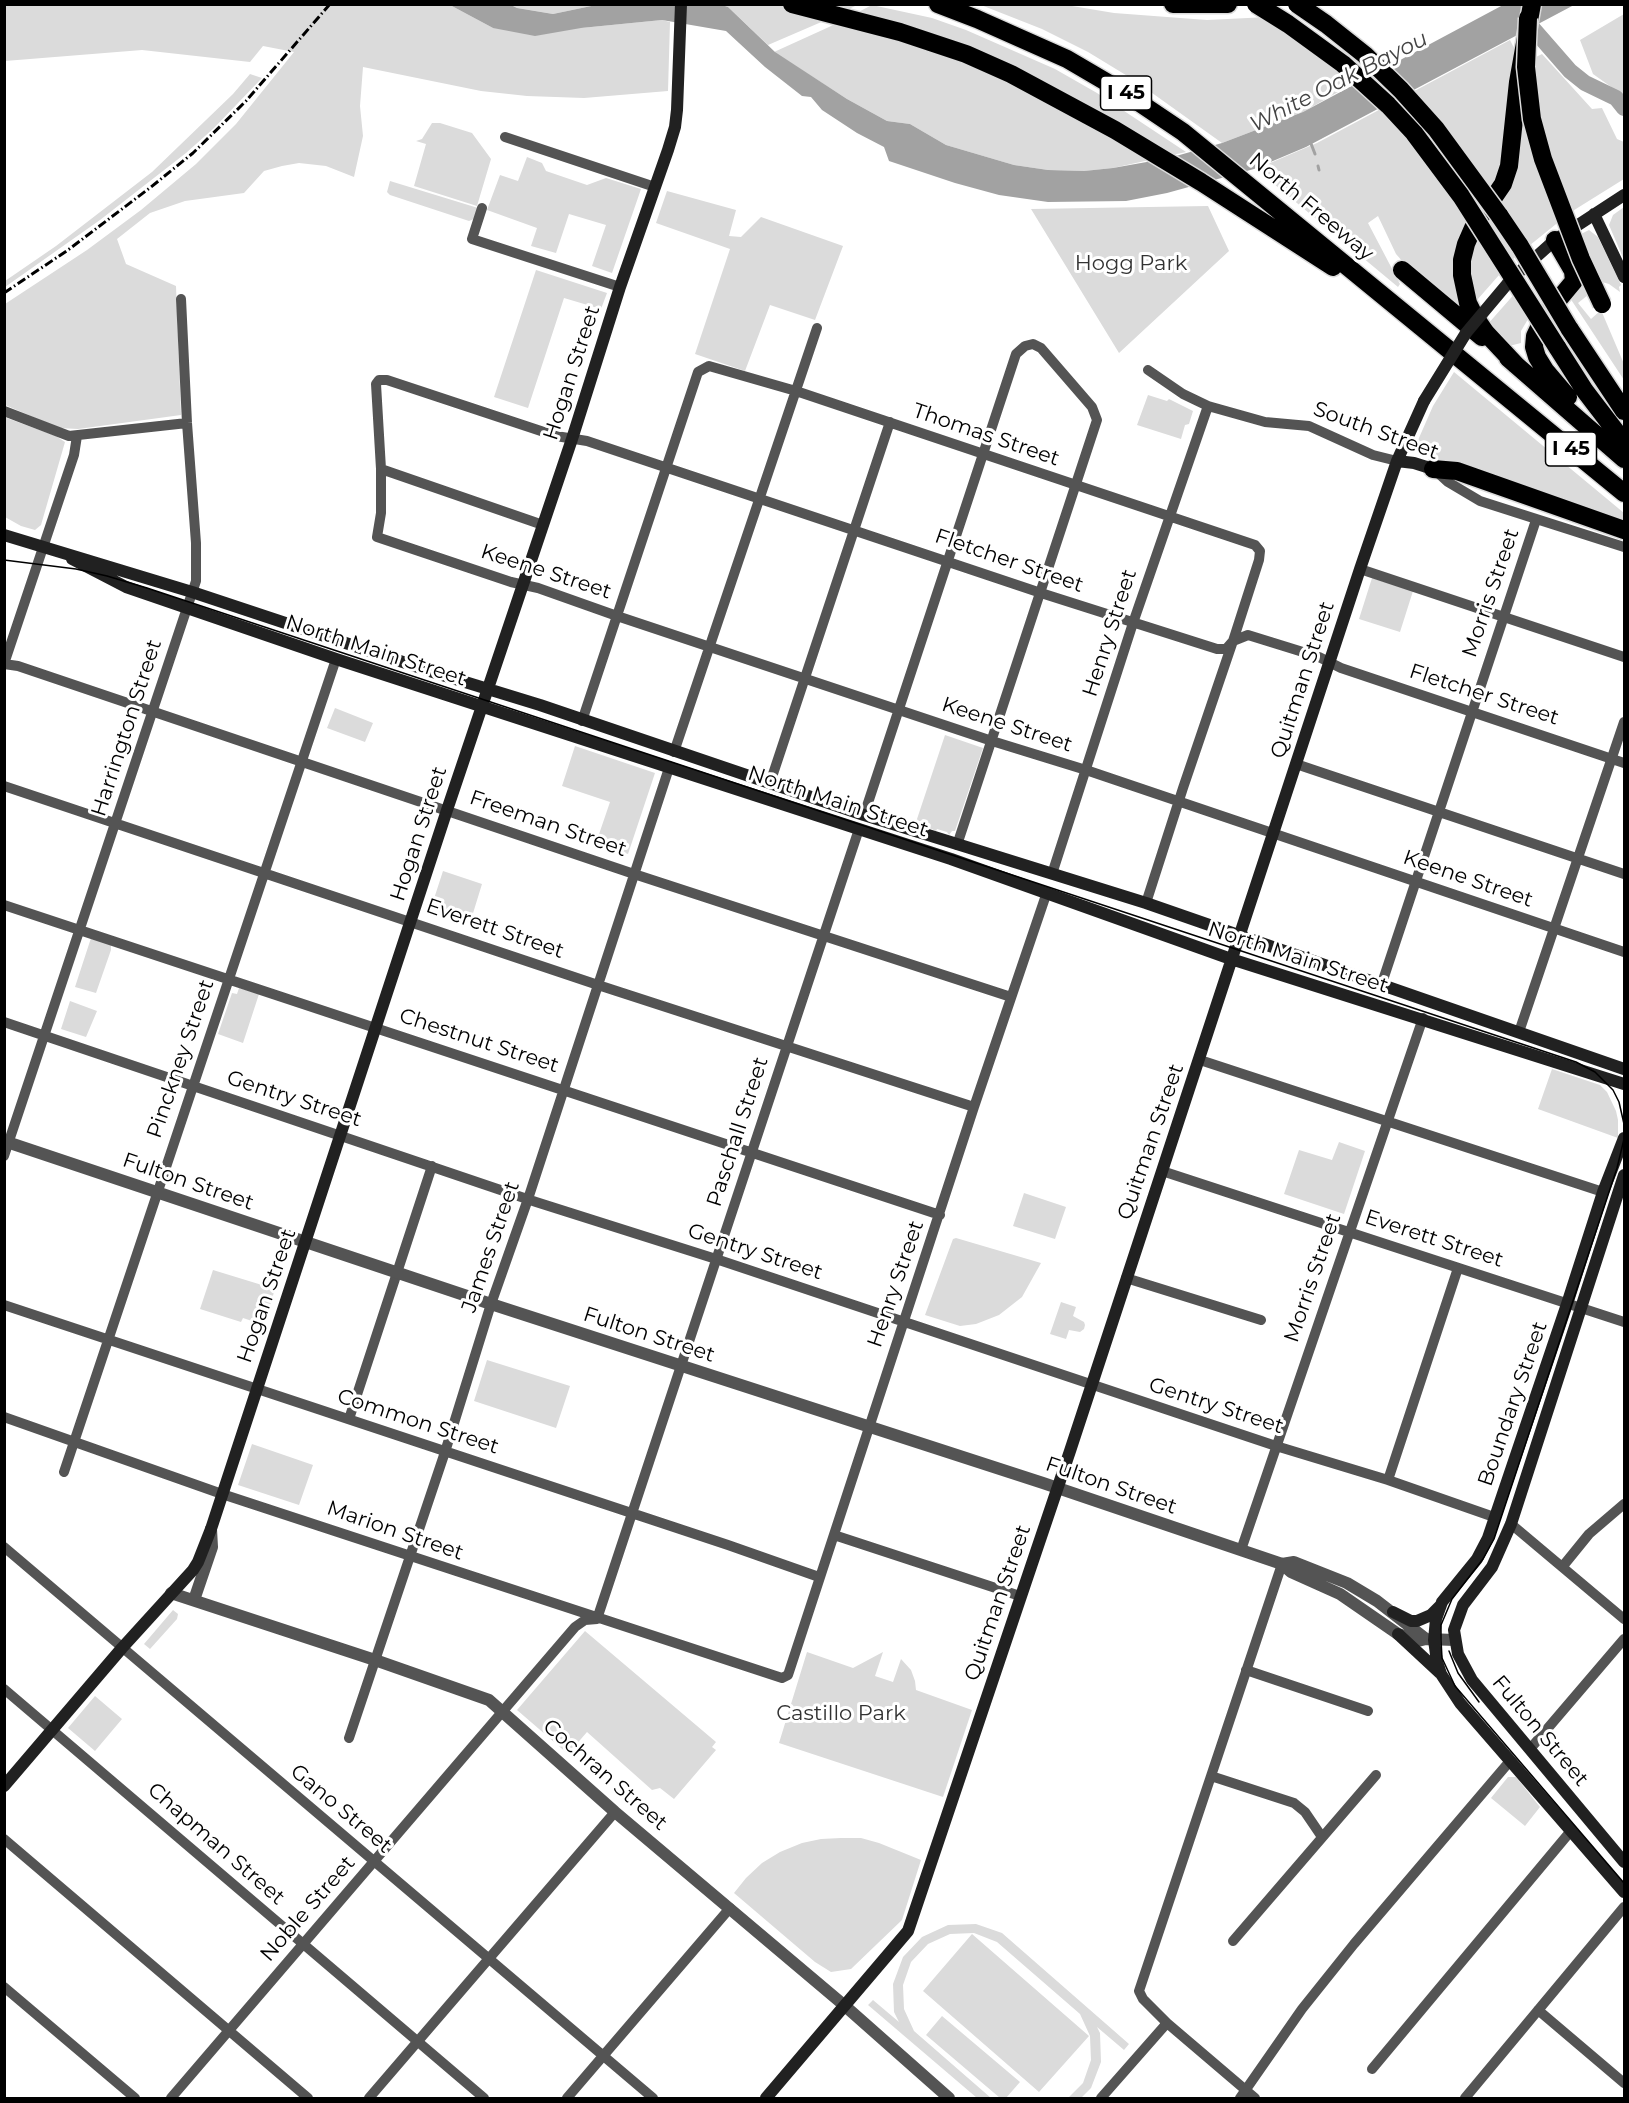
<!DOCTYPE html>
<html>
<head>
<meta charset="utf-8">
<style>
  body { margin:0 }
  #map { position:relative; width:1629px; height:2103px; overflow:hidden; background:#fff; font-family:Montserrat,sans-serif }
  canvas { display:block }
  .frame { position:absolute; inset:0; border:6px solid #000; pointer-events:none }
</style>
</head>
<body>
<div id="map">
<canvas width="1629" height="2103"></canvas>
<div class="frame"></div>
</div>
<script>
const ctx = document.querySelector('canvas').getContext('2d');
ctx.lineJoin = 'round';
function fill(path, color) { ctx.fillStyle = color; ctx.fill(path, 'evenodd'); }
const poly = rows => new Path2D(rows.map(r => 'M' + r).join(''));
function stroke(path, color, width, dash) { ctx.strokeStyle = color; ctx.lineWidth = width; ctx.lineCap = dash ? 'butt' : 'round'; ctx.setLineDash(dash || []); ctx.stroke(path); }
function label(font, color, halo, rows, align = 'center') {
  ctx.font = font + ' Montserrat,sans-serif'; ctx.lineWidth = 6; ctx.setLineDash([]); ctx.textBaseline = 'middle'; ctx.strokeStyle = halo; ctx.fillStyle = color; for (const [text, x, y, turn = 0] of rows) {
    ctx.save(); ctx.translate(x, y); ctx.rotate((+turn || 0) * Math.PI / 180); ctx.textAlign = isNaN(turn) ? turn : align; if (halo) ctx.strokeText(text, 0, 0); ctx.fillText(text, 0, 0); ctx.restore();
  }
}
fill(poly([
  [5,5,450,5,493,28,581,28,662,20,670,22,668,91,584,98,527,96,481,91,363,67,360,106,363,136,354,177,326,166,299,163,282,166,264,171,244,193,185,201,150,213,117,239,126,264,176,286,181,415,78,429,59,428,5,405,5,304,87,250,141,210,196,164,236,124,294,52,263,46,250,62,142,50,5,61],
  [511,5,596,5,553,14,517,8],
  [722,5,857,5,833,17,768,45,728,7],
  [872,5,932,18,966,30,1055,69,1097,93,1186,152,1113,168,1084,171,1048,170,1014,165,946,145,910,124,887,121,847,99,774,52,829,27],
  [981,5,1066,5,1114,13,1207,20,1268,17,1348,75,1347,87,1303,112,1222,143,1134,80,1088,52,1042,29],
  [1624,14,1624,96,1593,74,1580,40],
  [1510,40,1514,48,1534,58,1542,54,1592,109,1602,108,1617,139,1624,142,1624,179,1571,212,1514,258,1463,316,1410,270,1396,254,1378,216,1368,223,1400,284,1398,287,1256,169,1317,143],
  [250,74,262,78,214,128,186,153,100,220,5,287,5,281,56,246,152,172,233,94],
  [432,123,440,123,472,133,491,159,477,206,414,186,426,144,416,141,422,139],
  [527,157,542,163,546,171,587,185,606,178,641,189,612,273,592,266,606,225,569,214,556,253,531,246,537,228,487,210,500,175,518,181],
  [390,181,478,208,474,219,469,221,390,195,387,192],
  [667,191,736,210,729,236,741,237,761,217,843,246,815,320,770,305,745,371,695,354,730,249,656,223],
  [1208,206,1229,251,1119,353,1031,209],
  [1624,207,1624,260,1609,225,1613,215],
  [1589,230,1598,237,1621,285,1619,287,1620,292,1609,284,1602,282,1581,234],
  [536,270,607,293,601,309,564,298,528,408,494,397],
  [1582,274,1593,291,1578,303,1591,319,1601,310,1624,364,1624,380,1570,298],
  [1517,291,1531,314,1521,331,1521,343,1513,345,1508,345,1487,325],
  [1454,372,1624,513,1624,523,1421,453,1415,447,1433,406],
  [1148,395,1167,401,1169,399,1193,411,1189,424,1185,425,1181,439,1137,425],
  [4,417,56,436,65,442,41,525,35,530,21,526,5,517],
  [1372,578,1413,591,1400,632,1359,619],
  [335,708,373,723,365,742,327,728],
  [945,735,983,748,955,831,952,831,949,835,947,832,937,829,936,831,916,822],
  [575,746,655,773,628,854,596,843,610,802,562,786],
  [443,871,482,884,470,923,430,911],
  [91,938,111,945,111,950,96,993,75,987],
  [239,988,259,994,243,1043,218,1034,232,993,237,994],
  [70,1001,97,1011,86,1037,61,1029],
  [1552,1069,1600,1085,1607,1092,1616,1111,1618,1120,1618,1138,1538,1109],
  [1339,1142,1365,1151,1344,1214,1284,1194,1299,1150,1332,1160],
  [1024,1193,1066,1207,1055,1239,1013,1226],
  [956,1238,1041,1263,1022,1297,999,1315,976,1324,960,1326,925,1315,953,1239],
  [213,1270,275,1289,264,1325,243,1318,241,1322,200,1309],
  [1061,1302,1076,1307,1073,1316,1084,1322,1085,1325,1084,1329,1080,1332,1069,1330,1066,1339,1050,1334],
  [487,1360,570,1386,556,1428,474,1401],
  [252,1444,313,1465,299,1505,238,1485],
  [173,1610,178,1614,177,1619,150,1649,144,1644],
  [585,1631,716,1742,712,1747,716,1750,674,1799,660,1788,652,1790,587,1732,568,1754,517,1710],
  [807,1652,853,1668,883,1652,875,1676,893,1682,901,1659,911,1670,915,1681,916,1690,972,1710,943,1797,779,1743],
  [95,1696,122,1719,95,1751,68,1728],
  [1508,1777,1516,1777,1540,1807,1525,1826,1491,1798],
  [841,1838,861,1838,879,1843,921,1860,902,1920,851,1969,831,1972,815,1962,734,1893,746,1878,762,1863,780,1852,802,1843,821,1839],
  [976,1924,1002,1933,1129,2044,1124,2050,1097,2027,1100,2033,1101,2062,1091,2088,1081,2098,1068,2098,1083,2083,1091,2060,1090,2036,1080,2014,997,1942,974,1933,950,1934,928,1944,911,1962,903,1985,904,2009,914,2031,991,2098,977,2098,868,2005,873,2000,899,2022,894,2012,893,1984,903,1957,922,1937,948,1925],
  [972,1934,1089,2036,1039,2092,923,1991],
  [942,2016,1020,2082,1006,2098,1000,2098,926,2035]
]), '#dbdbdb');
fill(poly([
  [450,5,511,5,517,8,553,14,596,5,722,5,728,7,775,52,847,99,887,121,910,124,946,145,1014,165,1048,170,1084,171,1113,168,1169,158,1222,143,1303,112,1503,5,1574,5,1306,147,1254,169,1167,193,1126,201,1048,202,999,195,955,183,889,161,884,147,857,133,822,110,811,97,802,96,765,67,726,31,662,20,581,28,535,36,493,28]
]), '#a2a2a2');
stroke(poly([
  [1310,141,1315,154],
  [1318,166,1319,170]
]), '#a2a2a2', 3);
stroke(poly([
  [1522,16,1570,71,1585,83,1616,98,1624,108]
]), '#a2a2a2', 16);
const motorway = poly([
  [792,4,900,32,966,54,1011,74,1115,130,1201,182,1333,267],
  [938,4,977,19,1067,59,1125,93,1183,132,1624,493],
  [1173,4,1228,4],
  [1499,215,1520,246],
  [1555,240,1573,271,1574,281,1544,317,1535,336,1534,347,1537,357,1545,370,1568,397],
  [1402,270,1482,337],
  [1569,328,1624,411],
  [1557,347,1585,391,1624,442],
  [1508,358,1624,459],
  [1516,365,1486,333,1475,317,1468,303,1462,275,1462,260,1466,244,1473,228,1503,184,1509,166,1518,82,1532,4],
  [1433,469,1457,471,1624,530]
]);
stroke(motorway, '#dbdbdb', 21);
stroke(poly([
  [505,137,655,187],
  [482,208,472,239,620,287],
  [1148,370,1183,394,1208,406,1265,422,1309,426,1373,455,1397,461],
  [4,411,69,436,187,423],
  [381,469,543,525],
  [1435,470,1448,482,1480,501,1624,547],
  [1360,569,1624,657],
  [4,664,18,666,634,874,1011,997],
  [4,664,74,455,77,436],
  [582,721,698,372,709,366,796,391,1255,545,1260,551,1259,560,1233,641,1183,788,1146,903],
  [674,752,817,328],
  [1624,763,1341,668,1319,657,1248,635,1233,641,1226,649,1217,649,1041,593,587,441,556,436,387,380,379,380,376,384,381,469,381,513,377,537,511,582,538,588,617,616,992,741,1086,770,1624,952],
  [1296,764,1624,874],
  [770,783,890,422],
  [4,786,598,985,974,1107],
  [864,815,1016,354,1025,346,1033,344,1041,348,1092,407,1097,420,957,845],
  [1052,874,1133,623,1208,406],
  [4,905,940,1215],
  [1381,986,1536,520],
  [4,1022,536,1202,716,1259,1276,1446,1388,1480,1494,1517],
  [1519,1032,1624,722],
  [1200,1060,1603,1192],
  [4,1156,196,581,196,543,187,423,181,299],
  [1162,1171,1624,1322],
  [1126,1278,1261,1320],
  [4,1305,728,1545,819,1577],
  [4,1417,222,1494,782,1678,788,1675,974,1107,1047,892],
  [349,1419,432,1166],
  [64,1472,336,659],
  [1388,1480,1458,1268],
  [1511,1524,1624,1619],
  [834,1535,1020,1596],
  [4,1547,653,2098],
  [1241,1550,1423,1018],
  [1563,1566,1589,1534,1624,1504],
  [1246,1670,1368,1711],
  [4,1689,484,2098],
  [349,1738,445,1452,491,1304,528,1199,669,768],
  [1530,1749,1624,1639],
  [1211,1776,1294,1803,1305,1812,1322,1837],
  [4,1839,308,2098],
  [1233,1941,1376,1775],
  [4,1987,135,2098],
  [1538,2010,1624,2083],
  [1372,2069,1570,1832],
  [171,2098,575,1627,585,1620,597,1619,859,829],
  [369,2098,615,1812],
  [567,2098,730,1908],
  [1101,2098,1167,2023],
  [1240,2098,1302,2009,1354,1944,1510,1761],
  [1255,2098,1167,2023,1143,1999,1139,1991,1282,1564],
  [1465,2098,1624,1907]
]), '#545454', 10);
stroke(poly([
  [4,1141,491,1304,1043,1483,1282,1564,1291,1572,1340,1594,1398,1634,1418,1641,1426,1639,1455,1640],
  [1282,1564,1294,1562,1347,1583,1377,1601,1426,1639],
  [171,1593,375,1660,489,1700,615,1812,845,2006,949,2098],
  [194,1600,212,1547,211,1529]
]), '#545454', 12);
stroke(poly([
  [1594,214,1624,277],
  [1508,282,1555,240,1624,195],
  [1397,461,1414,463,1433,469],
  [4,535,192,592,439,674,540,705,864,815,1146,903,1624,1069],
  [72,559,126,587,336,659,951,859,1231,959,1624,1084],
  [1624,1138,1603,1192,1567,1304,1488,1538,1477,1559,1442,1602,1436,1619,1434,1640,1437,1662,1441,1674,1460,1703,1624,1892],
  [1624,1175,1511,1524,1492,1567,1463,1605,1454,1630,1458,1654,1472,1680,1624,1862],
  [1393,1612,1411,1621,1417,1621,1431,1615,1440,1606],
  [1398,1634,1440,1673],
  [4,1786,122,1648,193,1570,198,1562,211,1529,447,810,572,439,620,287,668,150,675,127,677,110,681,4],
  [766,2098,908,1931,1070,1451,1360,569,1397,461,1424,401]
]), '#212121', 12);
stroke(motorway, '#000', 18);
stroke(poly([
  [4,560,76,569,107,576,147,588,1576,1062,1595,1072,1613,1090,1619,1102,1624,1124],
  [1624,1139,1617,1168,1494,1539,1483,1559,1452,1599,1441,1625,1441,1640,1442,1658,1455,1686,1624,1883],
  [1449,1651,1458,1673,1479,1702]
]), '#000', 1.5);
stroke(poly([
  [4,293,68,250,151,187,193,153,246,101,330,4]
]), '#000', 3, [9, 3, 1.5, 3]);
const motorwayBridge = poly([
  [1256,4,1288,24,1343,64,1388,105,1414,133,1461,196,1557,347],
  [1297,4,1326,24,1365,55,1401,90,1436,129,1499,215],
  [1528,18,1526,67,1532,119,1543,159,1581,259,1602,304],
  [1520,246,1569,328]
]);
stroke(motorwayBridge, '#dbdbdb', 21, []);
stroke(poly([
  [1424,401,1466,333,1508,283]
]), '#212121', 12);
stroke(motorwayBridge, '#000', 18);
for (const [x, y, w] of [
  [1126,93,51],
  [1571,449,51]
]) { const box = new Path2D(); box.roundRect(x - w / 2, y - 17, w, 34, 4.5); ctx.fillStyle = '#fff'; ctx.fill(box); stroke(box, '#000', 1.5); }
label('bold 20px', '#000', null, [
  ["I 45",1126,93],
  ["I 45",1571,449]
]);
label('21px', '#000', '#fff', [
  ["North Freeway",1311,207,40],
  ["Hogan Street",572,373,-72],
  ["South Street",1376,431,20],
  ["Thomas Street",986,435,19],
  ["Fletcher Street",1009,561,19],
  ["Keene Street",546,572,18],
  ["Morris Street",1491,593,-71],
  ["Henry Street",1110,633,-72],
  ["North Main Street",376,651,18],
  ["Quitman Street",1303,680,-72],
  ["Fletcher Street",1484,695,18],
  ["Keene Street",1007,725,18],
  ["Harrington Street",127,728,-72],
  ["North Main Street",838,802,18],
  ["Freeman Street",548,824,19],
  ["Hogan Street",419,834,-72],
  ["Keene Street",1468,879,19],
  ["Everett Street",495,929,19],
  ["North Main Street",1298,958,18],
  ["Chestnut Street",479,1041,18],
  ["Pinckney Street",181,1059,-71],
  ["Gentry Street",294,1099,18],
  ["Paschall Street",738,1132,-72],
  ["Quitman Street",1151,1142,-71],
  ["Fulton Street",188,1182,19],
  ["Everett Street",1434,1239,18],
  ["James Street",491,1247,-71],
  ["Gentry Street",755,1252,18],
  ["Morris Street",1313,1278,-71],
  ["Henry Street",896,1284,-71],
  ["Hogan Street",267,1296,-71],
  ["Fulton Street",649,1335,18],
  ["Boundary Street",1513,1404,-71],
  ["Gentry Street",1216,1406,18],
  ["Common Street",418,1422,18],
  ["Fulton Street",1111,1486,19],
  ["Marion Street",395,1531,19],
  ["Quitman Street",998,1603,-71],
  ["Fulton Street",1540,1731,50],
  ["Cochran Street",605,1775,41],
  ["Gano Street",341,1809,40],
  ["Chapman Street",216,1844,41],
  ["Noble Street",308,1909,-49]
]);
label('21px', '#323232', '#fff', [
  ["Hogg Park",1131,264],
  ["Castillo Park",841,1714]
]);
label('italic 22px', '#434343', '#fff', [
  ["White Oak Bayou",1339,82,-27]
]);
</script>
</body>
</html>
